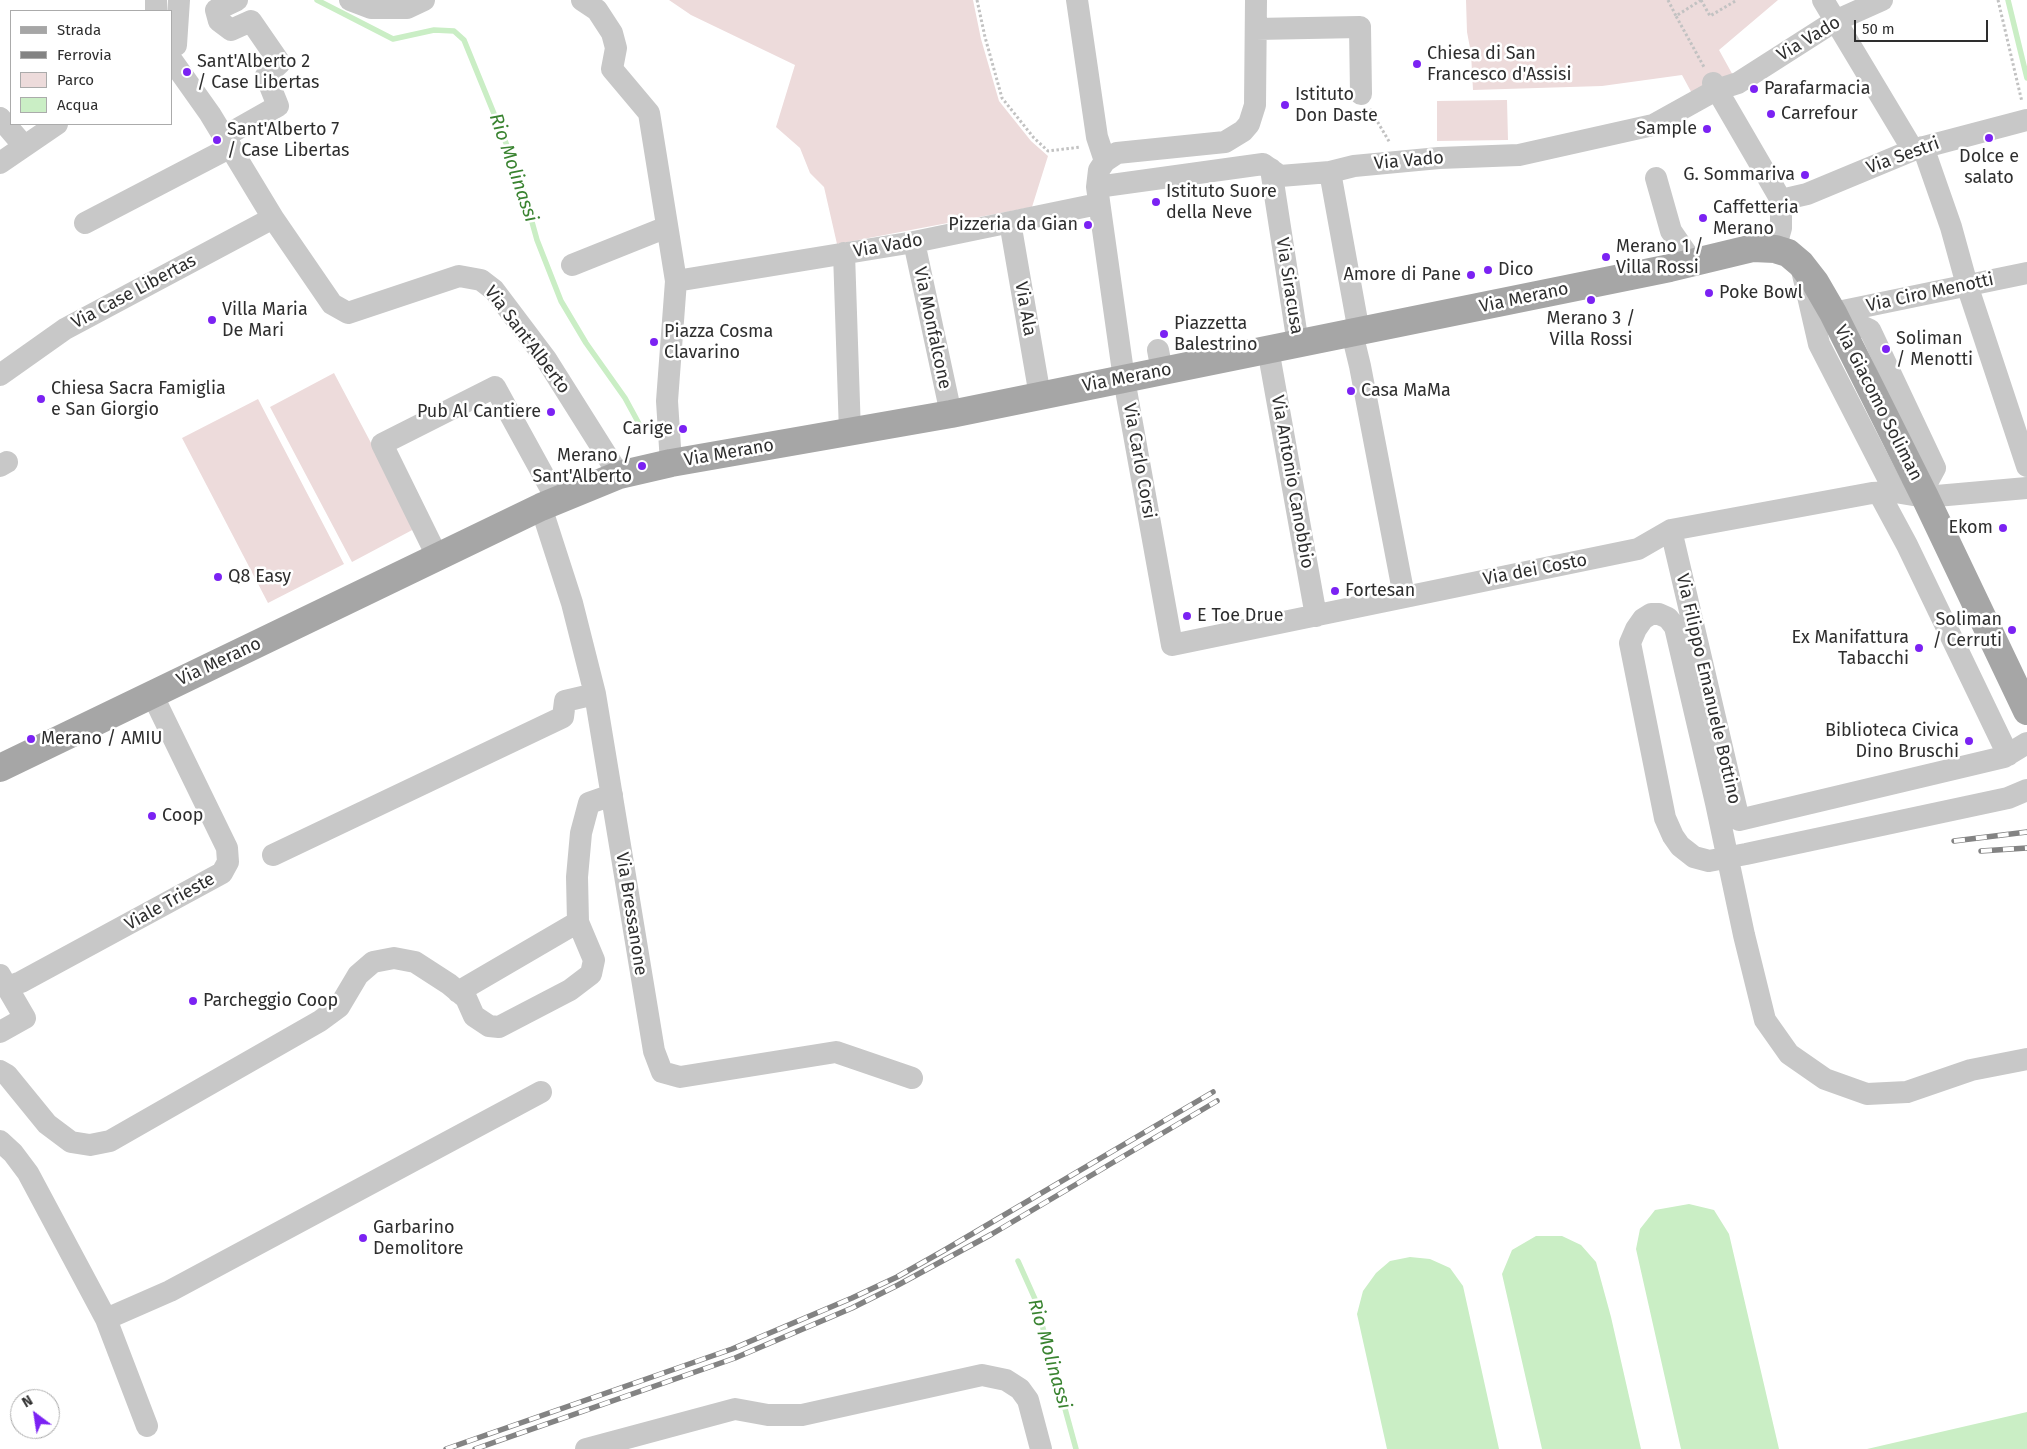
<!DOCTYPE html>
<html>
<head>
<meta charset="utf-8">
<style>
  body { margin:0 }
  #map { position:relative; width:2027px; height:1449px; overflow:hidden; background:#fff; font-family:"Fira Sans",sans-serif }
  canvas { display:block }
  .legend { position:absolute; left:10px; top:10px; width:162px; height:115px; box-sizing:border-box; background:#fff; border:1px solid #ababab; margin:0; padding:6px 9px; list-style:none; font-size:15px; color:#2e2e2e }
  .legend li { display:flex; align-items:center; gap:10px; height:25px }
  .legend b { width:25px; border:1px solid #ababab }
  .north { position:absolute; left:10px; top:1389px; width:50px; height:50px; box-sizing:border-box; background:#fff; border:1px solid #ababab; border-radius:50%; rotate:329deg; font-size:14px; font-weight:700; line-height:20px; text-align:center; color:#2e2e2e }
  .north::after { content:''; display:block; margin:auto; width:18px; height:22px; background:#7b22f3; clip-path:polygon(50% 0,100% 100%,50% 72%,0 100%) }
  .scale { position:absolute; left:1854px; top:20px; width:134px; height:22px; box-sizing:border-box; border:2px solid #2e2e2e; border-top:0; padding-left:6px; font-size:15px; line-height:18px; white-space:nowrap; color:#2e2e2e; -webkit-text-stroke:4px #fff; paint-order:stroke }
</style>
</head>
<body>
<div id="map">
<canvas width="2027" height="1449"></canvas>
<ul class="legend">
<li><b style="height:6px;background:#a6a6a6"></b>Strada</li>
<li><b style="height:6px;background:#838383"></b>Ferrovia</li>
<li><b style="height:14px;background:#eddbdb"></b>Parco</li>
<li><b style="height:14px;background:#caeec5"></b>Acqua</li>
</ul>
<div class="north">N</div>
<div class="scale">50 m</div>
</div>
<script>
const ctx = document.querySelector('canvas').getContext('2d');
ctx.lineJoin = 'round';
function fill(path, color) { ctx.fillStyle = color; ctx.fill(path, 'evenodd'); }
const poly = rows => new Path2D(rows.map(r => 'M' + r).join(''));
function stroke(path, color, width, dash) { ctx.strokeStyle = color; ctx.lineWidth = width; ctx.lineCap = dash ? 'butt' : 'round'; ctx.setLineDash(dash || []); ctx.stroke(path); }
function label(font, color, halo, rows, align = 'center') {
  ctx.font = font + ' "Fira Sans",sans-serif'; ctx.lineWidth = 5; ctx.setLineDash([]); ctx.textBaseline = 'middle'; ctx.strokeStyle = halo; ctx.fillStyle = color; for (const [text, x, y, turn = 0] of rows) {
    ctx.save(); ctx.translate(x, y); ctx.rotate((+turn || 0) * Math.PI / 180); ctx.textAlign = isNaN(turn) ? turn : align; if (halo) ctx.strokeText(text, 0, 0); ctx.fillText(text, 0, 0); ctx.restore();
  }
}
fill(poly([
  [669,0,973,0,981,39,999,101,1031,141,1048,156,1032,207,837,244,824,187,810,173,800,148,776,127,795,65,691,15],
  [1466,0,1778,0,1719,50,1735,79,1695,99,1682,75,1602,86,1473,90,1471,53,1467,32],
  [1507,100,1508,140,1437,141,1437,101],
  [334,373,416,528,352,562,270,407],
  [258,399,344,564,268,603,182,438]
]), '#eddbdb');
fill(poly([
  [1689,1204,1714,1210,1729,1234,1779,1449,1681,1449,1636,1249,1640,1229,1655,1210],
  [1536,1236,1562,1236,1581,1245,1596,1262,1611,1317,1641,1449,1542,1449,1502,1274,1512,1250],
  [1410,1257,1430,1259,1450,1268,1463,1286,1499,1449,1387,1449,1357,1314,1363,1291,1376,1273,1390,1261],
  [2027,1412,2027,1449,1867,1449]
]), '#caeec5');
stroke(poly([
  [317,0,393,39,434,30,454,31,464,40,519,175,537,240,561,301,586,343,625,398,644,433],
  [2008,0,2027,78],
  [1018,1261,1035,1299,1076,1449]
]), '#caeec5', 5.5);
stroke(poly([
  [977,0,985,37,1002,98,1034,138,1048,151,1081,147],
  [1668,0,1676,16],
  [1701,0,1676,16,1704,67],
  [1701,0,1710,16,1737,0],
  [1998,0,2022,102],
  [1370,109,1390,143]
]), '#c2c2c2', 3, [2.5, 2.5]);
stroke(poly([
  [156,0,156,11],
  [350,0,371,8,407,8,424,0],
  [582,0,597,10,612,33,616,48,612,69,649,113,676,281,667,401,671,463],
  [1077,0,1097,137,1105,161],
  [1256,0,1255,105,1249,124,1243,131,1225,142,1117,153,1105,161,1099,170,1097,187,1124,379,1172,645,1638,549,1671,530,1872,493,1895,492],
  [1823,0,1913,150],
  [1256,29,1360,27,1361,94],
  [171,47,176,45,179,0],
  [171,59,210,114,273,218,332,304,348,313,459,276,481,280,494,290,546,359,619,475],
  [1713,83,1781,200,1781,228,1775,249],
  [0,118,24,146],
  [225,136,278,106,266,76,280,63,251,21,231,30,219,21,216,10,237,0],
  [1923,147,1951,227,1967,285,2027,466],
  [0,163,57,124],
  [1271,169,1298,344],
  [1330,172,1359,332],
  [1656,178,1671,231,1693,263],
  [1097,187,1263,164,1280,176,1330,172,1354,166,1439,158,1519,155,1653,125,1716,90,1738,83,1835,21,1882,0],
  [1781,200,1807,194,1913,150,2027,120],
  [1010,222,1040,396],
  [85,223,231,147],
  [914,242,951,414],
  [844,253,850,433],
  [572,265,667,227],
  [1802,270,1819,344,1895,492,1925,497,2027,488],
  [676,281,914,242,1098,204],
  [1833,313,1870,330,1935,468,1922,492],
  [1833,313,2027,273],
  [1352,333,1360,366,1404,596],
  [1268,349,1316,616],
  [1158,350,1162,371],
  [0,375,65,329,273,218],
  [0,466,7,462],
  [1879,493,1907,545,2008,755],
  [541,507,572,603,595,694,654,1051,662,1072,680,1077,836,1052,912,1078],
  [1671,530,1739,820,2004,757,2027,743],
  [438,558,382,444,495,387,557,500],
  [2027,790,2008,798,1746,854,1709,861,1694,857,1680,846,1673,836,1665,818,1630,643,1636,629,1643,619,1651,614,1659,614,1668,618,1675,627,1716,803,1744,935,1765,1020,1789,1054,1825,1079,1867,1094,1907,1092,1971,1070,2027,1059],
  [273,855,563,717,565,701,595,694],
  [0,975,25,1018,0,1032],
  [6,985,13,985,21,982,222,873,228,862,227,848,152,694],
  [458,992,578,922],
  [0,1071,7,1075,47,1124,71,1142,90,1145,110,1141,320,1021,339,1007,358,975,373,962,394,958,415,962,449,984,466,998,474,1016,489,1026,499,1027,570,990,591,974,594,960,578,922,577,877,581,833,589,803,612,795],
  [0,1141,13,1153,28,1173,106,1319,147,1426],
  [106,1319,170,1291,541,1092],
  [586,1449,735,1409,768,1415,802,1415,982,1375,1006,1380,1020,1389,1028,1400,1041,1449]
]), '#c8c8c8', 22);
stroke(poly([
  [0,768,541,507,619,475,671,463,951,414,1670,268,1753,248,1775,249,1788,253,1801,264,1815,282,1833,313,1925,497,2027,711]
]), '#a6a6a6', 28);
const rail = poly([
  [1954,841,2027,832],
  [1981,851,2027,848],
  [446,1449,732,1349,852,1298,897,1277,943,1251,1213,1092],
  [475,1449,735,1358,852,1308,898,1285,992,1234,1217,1101]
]);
stroke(rail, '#838383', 5.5);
stroke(rail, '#fff', 4, [11]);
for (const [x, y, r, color] of [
  [1417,64,5,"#7b22f3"],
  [187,72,5,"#7b22f3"],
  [1754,89,5,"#7b22f3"],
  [1285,105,5,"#7b22f3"],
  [1771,114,5,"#7b22f3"],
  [1707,129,5,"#7b22f3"],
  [1989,138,5,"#7b22f3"],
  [217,140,5,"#7b22f3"],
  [1805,175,5,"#7b22f3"],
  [1156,202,5,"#7b22f3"],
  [1703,218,5,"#7b22f3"],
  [1088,225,5,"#7b22f3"],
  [1606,257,5,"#7b22f3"],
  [1488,270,5,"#7b22f3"],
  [1471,275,5,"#7b22f3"],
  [1709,293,5,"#7b22f3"],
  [1591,300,5,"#7b22f3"],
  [212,320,5,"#7b22f3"],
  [1164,334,5,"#7b22f3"],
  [654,342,5,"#7b22f3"],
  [1886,349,5,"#7b22f3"],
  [1351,391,5,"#7b22f3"],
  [41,399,5,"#7b22f3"],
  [551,412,5,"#7b22f3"],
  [683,429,5,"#7b22f3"],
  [642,466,5,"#7b22f3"],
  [2003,528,5,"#7b22f3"],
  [218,577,5,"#7b22f3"],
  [1335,591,5,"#7b22f3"],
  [1187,616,5,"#7b22f3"],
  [2012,630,5,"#7b22f3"],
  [1919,648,5,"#7b22f3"],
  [31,739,5,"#7b22f3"],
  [1969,741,5,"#7b22f3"],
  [152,816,5,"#7b22f3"],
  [193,1001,5,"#7b22f3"],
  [363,1238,5,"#7b22f3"]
]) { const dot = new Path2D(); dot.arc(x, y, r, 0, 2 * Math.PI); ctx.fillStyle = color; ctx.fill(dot); stroke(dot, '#fff', 2); }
label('18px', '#2e2e2e', '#fff', [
  ["Via Vado",1809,39,-31],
  ["Via Sestri",1903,156,-20],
  ["Via Vado",1409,161,-5],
  ["Via Vado",888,246,-10],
  ["Via Siracusa",1289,286,81],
  ["Via Case Libertas",134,292,-28],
  ["Via Ciro Menotti",1930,293,-12],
  ["Via Merano",1524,298,-12],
  ["Via Ala",1025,309,80],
  ["Via Monfalcone",932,328,78],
  ["Via Sant'Alberto",527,340,53],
  ["Via Merano",1127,378,-11],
  ["Via Giacomo Soliman",1878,403,63],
  ["Via Merano",729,453,-10],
  ["Via Carlo Corsi",1139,461,80],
  ["Via Antonio Canobbio",1292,482,80],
  ["Via dei Costo",1535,570,-11],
  ["Via Merano",219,662,-25],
  ["Via Filippo Emanuele Bottino",1708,689,77],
  ["Viale Trieste",170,902,-29],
  ["Via Bressanone",631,914,81]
]);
label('18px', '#2e2e2e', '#fff', [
  ["Chiesa di San",1427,54],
  ["Francesco d'Assisi",1427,75],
  ["Sant'Alberto 2",197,62],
  ["/ Case Libertas",197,83],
  ["Parafarmacia",1764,89],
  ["Istituto",1295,95],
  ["Don Daste",1295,116],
  ["Carrefour",1781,114],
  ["Sample",1697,129,"right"],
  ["Sant'Alberto 7",227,130],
  ["/ Case Libertas",227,151],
  ["Dolce e",1989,157,"center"],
  ["salato",1989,178,"center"],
  ["G. Sommariva",1795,175,"right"],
  ["Istituto Suore",1166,192],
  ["della Neve",1166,213],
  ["Caffetteria",1713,208],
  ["Merano",1713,229],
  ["Pizzeria da Gian",1078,225,"right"],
  ["Merano 1 /",1616,247],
  ["Villa Rossi",1616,268],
  ["Dico",1498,270],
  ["Amore di Pane",1461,275,"right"],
  ["Poke Bowl",1719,293],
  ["Villa Maria",222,310],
  ["De Mari",222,331],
  ["Merano 3 /",1591,319,"center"],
  ["Villa Rossi",1591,340,"center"],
  ["Piazzetta",1174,324],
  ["Balestrino",1174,345],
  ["Piazza Cosma",664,332],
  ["Clavarino",664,353],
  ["Soliman",1896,339],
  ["/ Menotti",1896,360],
  ["Chiesa Sacra Famiglia",51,389],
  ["e San Giorgio",51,410],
  ["Casa MaMa",1361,391],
  ["Pub Al Cantiere",541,412,"right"],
  ["Carige",673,429,"right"],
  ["Merano /",632,456,"right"],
  ["Sant'Alberto",632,477,"right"],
  ["Ekom",1993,528,"right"],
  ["Q8 Easy",228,577],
  ["Fortesan",1345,591],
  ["E Toe Drue",1197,616],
  ["Soliman",2002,620,"right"],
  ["/ Cerruti",2002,641,"right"],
  ["Ex Manifattura",1909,638,"right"],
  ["Tabacchi",1909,659,"right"],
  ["Biblioteca Civica",1959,731,"right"],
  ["Dino Bruschi",1959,752,"right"],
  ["Merano / AMIU",41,739],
  ["Coop",162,816],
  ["Parcheggio Coop",203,1001],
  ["Garbarino",373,1228],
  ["Demolitore",373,1249]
], 'left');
label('italic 19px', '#398330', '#fff', [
  ["Rio Molinassi",513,168,71],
  ["Rio Molinassi",1049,1354,74]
]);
</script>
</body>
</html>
